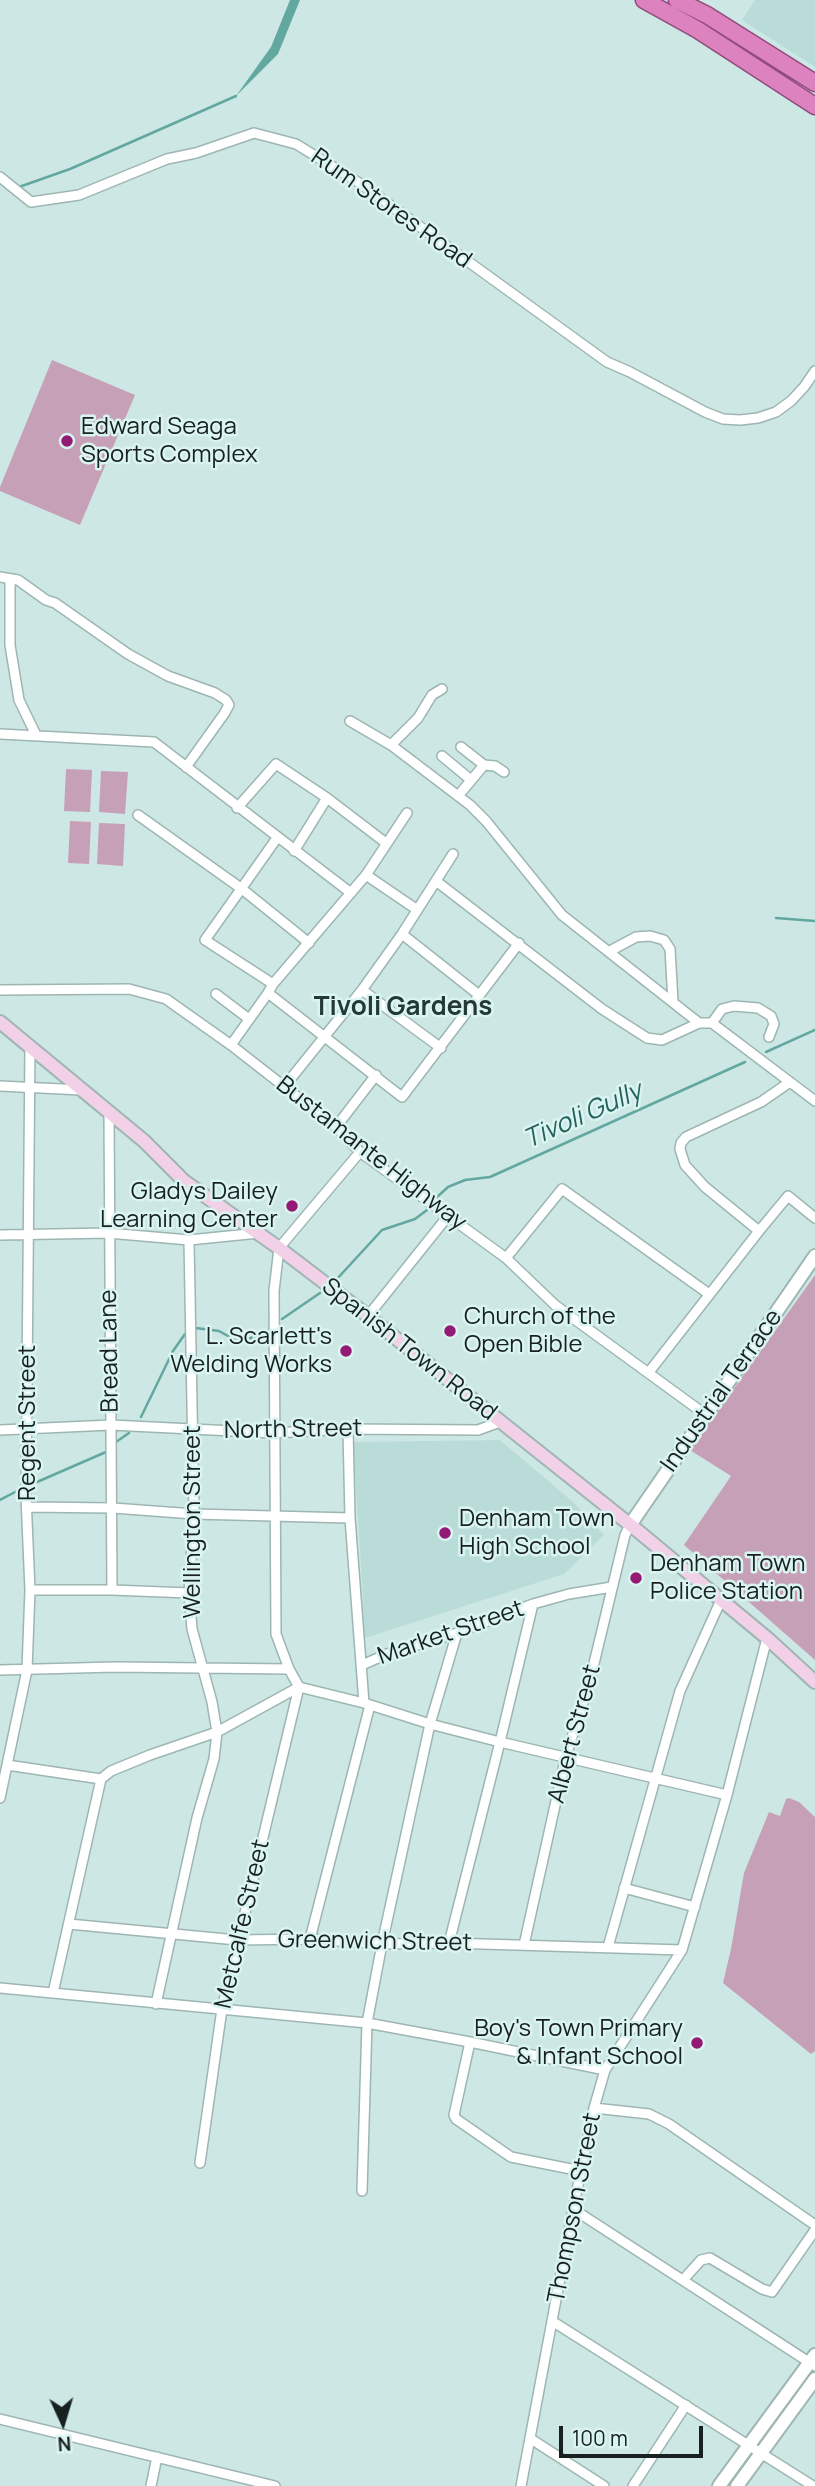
<!DOCTYPE html>
<html>
<head>
<meta charset="utf-8">
<style>
  body { margin:0 }
  #map { position:relative; width:815px; height:2486px; overflow:hidden; background:#cde7e4; font-family:Manrope,sans-serif }
  canvas { display:block }
  .north { position:absolute; left:28px; top:2388px; width:70px; height:70px; -webkit-text-stroke:5px #daf4f1; paint-order:stroke; rotate:176deg; font-size:19px; font-weight:700; line-height:28px; text-align:center; color:#182120 }
  .north::after { content:''; display:block; margin:auto; width:24px; height:32px; background:#182120; clip-path:polygon(50% 0,100% 100%,50% 72%,0 100%) }
  .scale { position:absolute; left:559px; top:2426px; width:144px; height:32px; box-sizing:border-box; border:4px solid #182120; border-top:0; padding-left:9px; font-size:21px; line-height:24px; white-space:nowrap; color:#182120; -webkit-text-stroke:5px #daf4f1; paint-order:stroke }
</style>
</head>
<body>
<div id="map">
<canvas width="815" height="2486"></canvas>
<div class="north">N</div>
<div class="scale">100 m</div>
</div>
<script>
const ctx = document.querySelector('canvas').getContext('2d');
ctx.lineJoin = 'round';
function fill(path, color) { ctx.fillStyle = color; ctx.fill(path, 'evenodd'); }
const poly = rows => new Path2D(rows.map(r => 'M' + r).join(''));
function stroke(path, color, width, dash) { ctx.strokeStyle = color; ctx.lineWidth = width; ctx.lineCap = dash ? 'butt' : 'round'; ctx.setLineDash(dash || []); ctx.stroke(path); }
function label(font, color, halo, rows, align = 'center') {
  ctx.font = font + ' Manrope,sans-serif'; ctx.lineWidth = 5; ctx.setLineDash([]); ctx.textBaseline = 'middle'; ctx.strokeStyle = halo; ctx.fillStyle = color; for (const [text, x, y, turn = 0] of rows) {
    ctx.save(); ctx.translate(x, y); ctx.rotate((+turn || 0) * Math.PI / 180); ctx.textAlign = isNaN(turn) ? turn : align; if (halo) ctx.strokeText(text, 0, 0); ctx.fillText(text, 0, 0); ctx.restore();
  }
}
fill(poly([
  [755,0,815,0,815,67,742,20],
  [500,1440,573,1502,604,1535,564,1574,362,1639,363,1596,353,1442]
]), '#badcd8');
fill(poly([
  [52,360,135,395,80,525,0,491,0,487],
  [66,769,92,770,90,812,64,811],
  [101,771,128,772,125,814,99,812],
  [70,821,91,822,89,864,68,863],
  [99,823,125,824,123,866,97,864],
  [815,1275,815,1660,684,1545,731,1476,690,1450],
  [789,1798,799,1802,815,1817,815,2051,811,2054,723,1983,731,1949,744,1873,769,1812,780,1816,786,1799]
]), '#c6a0b7');
fill(poly([
  [290,0,300,0,278,54,236,96,271,47]
]), '#63a7a1');
stroke(poly([
  [19,187,70,169,236,96],
  [776,918,815,921],
  [766,1052,815,1030],
  [436,1198,448,1187,465,1180,490,1177,745,1062],
  [336,1280,382,1230,415,1219,427,1210],
  [282,1319,320,1293],
  [196,1328,219,1331,237,1341,244,1341,269,1330],
  [141,1417,173,1351,185,1334],
  [116,1442,129,1433],
  [37,1482,106,1452],
  [0,1500,19,1490]
]), '#63a7a1', 2.5);
const minor = poly([
  [0,177,31,202,79,195,167,159,196,153,254,133,296,144,361,184,607,362,630,372,705,412,723,419,740,420,758,418,776,412,791,401,804,387,815,371],
  [0,577,18,580,46,600,55,603,128,654,168,676,215,693,226,700,229,705,224,714,186,767],
  [10,579,10,645,19,700,36,735],
  [350,721,391,745,470,805,486,821,562,915,699,1023],
  [0,734,154,742,351,893],
  [391,745,418,718,432,695,442,689],
  [461,747,484,765,495,766,504,772],
  [442,756,471,780],
  [458,796,484,765],
  [237,808,276,764,327,798,386,843],
  [138,815,242,889,309,943],
  [277,838,205,940,273,984,268,993,402,1097,519,943],
  [294,851,327,798],
  [366,875,416,909],
  [436,881,602,1009,647,1038,662,1040,699,1023,712,1023,815,1101],
  [402,934,479,995],
  [610,951,636,937,650,936,664,940,670,949,673,1002],
  [273,984,366,875,407,813],
  [0,990,129,989,166,999,231,1045,336,1127,360,1152,506,1258,555,1305,706,1415],
  [362,990,441,1048],
  [216,994,249,1019],
  [712,1023,722,1009,734,1006,758,1008,771,1016,774,1024,769,1037],
  [231,1045,268,993],
  [0,1086,82,1090],
  [284,1087,362,990,402,934,453,854],
  [109,1113,112,1590],
  [336,1127,376,1075],
  [759,1231,705,1187,685,1165,680,1149,681,1143,686,1137,761,1102,790,1082],
  [0,1235,108,1233,189,1240,259,1233],
  [506,1258,562,1189,709,1294],
  [368,1316,448,1216],
  [649,1372,759,1231,788,1196,815,1218],
  [0,1430,111,1425,273,1433,348,1429,478,1430,500,1422],
  [28,1507,113,1508,194,1514,350,1518],
  [30,1590,112,1590,189,1593],
  [362,1665,387,1654,457,1633,533,1604,569,1594,612,1587],
  [289,1669,276,1634,274,1291,279,1248,360,1152],
  [0,1670,115,1667,289,1669,299,1687,222,2009,200,2163],
  [364,1703,430,1724,500,1742,727,1795],
  [7,1765,101,1779],
  [0,1798,27,1670,30,1590,26,1497,30,1045],
  [624,1888,695,1907],
  [69,1924,237,1940,310,1939,382,1944,449,1943,682,1950],
  [310,1939,370,1705],
  [449,1943,500,1742,533,1604],
  [524,1945,566,1756,590,1680,625,1535,630,1525],
  [608,1947,680,1691,721,1600],
  [0,1988,367,2023,470,2042,605,2070],
  [53,1993,101,1779,111,1771,150,1755,217,1732,299,1687,364,1703,350,1518,348,1429],
  [156,2004,197,1818,214,1759,217,1732,212,1702,192,1629,189,1593,194,1514,189,1240],
  [470,2042,454,2115,456,2119,511,2157,581,2171],
  [594,2108,649,2114,669,2124,815,2225],
  [362,2191,367,2023,382,1944,430,1724,457,1633],
  [573,2209,815,2366],
  [683,2280,701,2260,710,2258,762,2289,772,2292,815,2230],
  [552,2321,813,2486],
  [0,2419,275,2486],
  [531,2439,604,2486],
  [151,2486,157,2457],
  [521,2486,573,2209,594,2108,605,2070,682,1950,727,1795,767,1638],
  [633,2486,686,2405]
]);
const tertiary = poly([
  [630,1525,815,1256],
  [719,2486,815,2355],
  [737,2486,815,2379]
]);
const secondary = poly([
  [0,1022,144,1141,184,1181,279,1248,368,1316,638,1531,767,1638,815,1682]
]);
const trunk = poly([
  [644,0,698,30,815,106],
  [677,0,707,15,815,83]
]);
stroke(minor, '#9db6b3', 12);
stroke(tertiary, '#9db6b3', 16);
stroke(secondary, '#9db6b3', 16);
stroke(trunk, '#924b7d', 19);
stroke(minor, '#fff', 9);
stroke(tertiary, '#fff', 12);
stroke(secondary, '#f2d0e7', 12);
stroke(trunk, '#dc82bf', 16);
for (const [x, y, r, color] of [
  [67,441,7,"#951a75"],
  [292,1206,7,"#951a75"],
  [450,1331,7,"#951a75"],
  [346,1351,7,"#951a75"],
  [445,1533,7,"#951a75"],
  [636,1578,7,"#951a75"],
  [697,2043,7,"#951a75"]
]) { const dot = new Path2D(); dot.arc(x, y, r, 0, 2 * Math.PI); ctx.fillStyle = color; ctx.fill(dot); stroke(dot, '#daf4f1', 2.5); }
label('24px', '#182120', '#daf4f1', [
  ["Rum Stores Road",391,209,35],
  ["Bustamante Highway",371,1154,38],
  ["Spanish Town Road",409,1350,38],
  ["Bread Lane",110,1351,-91],
  ["Industrial Terrace",722,1391,-55],
  ["Regent Street",28,1423,-90],
  ["North Street",293,1430,-1],
  ["Wellington Street",193,1522,-90],
  ["Market Street",451,1633,-19],
  ["Albert Street",575,1734,-75],
  ["Metcalfe Street",243,1924,-77],
  ["Greenwich Street",375,1942,1],
  ["Thompson Street",575,2208,-79]
]);
label('24px', '#182120', '#daf4f1', [
  ["Edward Seaga",81,427],
  ["Sports Complex",81,455],
  ["Gladys Dailey",278,1192,"right"],
  ["Learning Center",278,1220,"right"],
  ["Church of the",464,1317],
  ["Open Bible",464,1345],
  ["L. Scarlett's",332,1337,"right"],
  ["Welding Works",332,1365,"right"],
  ["Denham Town",459,1519],
  ["High School",459,1547],
  ["Denham Town",650,1564],
  ["Police Station",650,1592],
  ["Boy's Town Primary",683,2029,"right"],
  ["& Infant School",683,2057,"right"]
], 'left');
label('bold 26px', '#243937', '#daf4f1', [
  ["Tivoli Gardens",403,1008]
]);
label('italic 26px', '#26605b', '#daf4f1', [
  ["Tivoli Gully",583,1116,-24]
]);
</script>
</body>
</html>
